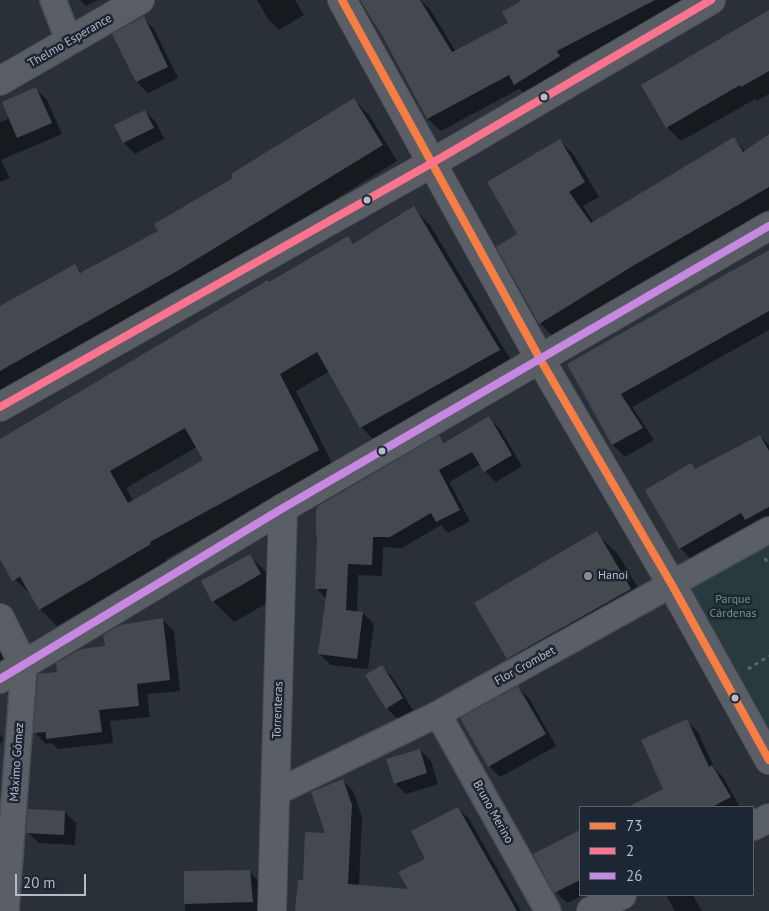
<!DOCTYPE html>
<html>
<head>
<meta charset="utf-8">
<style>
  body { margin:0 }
  #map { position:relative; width:769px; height:911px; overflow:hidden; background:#2a3038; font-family:"PT Sans",sans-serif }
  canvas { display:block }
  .legend { position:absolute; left:579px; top:806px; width:175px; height:90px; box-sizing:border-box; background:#1d2633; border:1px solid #59626f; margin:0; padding:6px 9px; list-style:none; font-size:15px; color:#b4bcc9 }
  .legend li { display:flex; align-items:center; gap:10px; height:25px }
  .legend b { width:25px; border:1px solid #59626f }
  .scale { position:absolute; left:15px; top:874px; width:71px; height:22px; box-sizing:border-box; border:2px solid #b4bcc9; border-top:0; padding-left:6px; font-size:15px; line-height:18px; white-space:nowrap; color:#b4bcc9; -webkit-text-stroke:4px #1d2633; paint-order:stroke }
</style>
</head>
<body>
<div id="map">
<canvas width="769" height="911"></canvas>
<ul class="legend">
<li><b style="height:6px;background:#f77d43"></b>73</li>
<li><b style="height:6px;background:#fc738d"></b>2</li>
<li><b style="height:6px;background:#c787e3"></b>26</li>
</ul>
<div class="scale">20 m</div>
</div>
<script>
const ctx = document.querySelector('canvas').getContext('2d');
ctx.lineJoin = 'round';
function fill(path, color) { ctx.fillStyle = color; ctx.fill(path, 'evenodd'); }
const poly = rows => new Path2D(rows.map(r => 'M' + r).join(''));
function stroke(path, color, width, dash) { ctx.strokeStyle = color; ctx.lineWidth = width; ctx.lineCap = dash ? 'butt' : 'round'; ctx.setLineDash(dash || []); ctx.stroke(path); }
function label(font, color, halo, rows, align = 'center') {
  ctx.font = font + ' "PT Sans",sans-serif'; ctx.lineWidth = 5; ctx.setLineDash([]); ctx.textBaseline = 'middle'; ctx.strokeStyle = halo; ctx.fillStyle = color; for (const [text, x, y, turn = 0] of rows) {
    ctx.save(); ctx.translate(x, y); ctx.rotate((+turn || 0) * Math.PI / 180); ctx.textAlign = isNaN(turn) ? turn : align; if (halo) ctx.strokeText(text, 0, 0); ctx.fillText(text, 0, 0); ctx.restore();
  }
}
fill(poly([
  [769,543,769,744,683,592]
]), '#273a3e');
fill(poly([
  [80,0,98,0,86,6],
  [257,0,295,0,304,15,279,30,268,19],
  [361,0,420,0,430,9,456,52,509,23,524,0,691,0,569,64,572,69,528,97,519,89,441,131,428,119,384,37],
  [769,12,769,94,756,101,755,99,681,141,667,127],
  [143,18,154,29,178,78,148,93,137,82,114,35],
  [36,89,47,100,62,134,1,160,10,178,0,182,0,122,10,118],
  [354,100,369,115,397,161,195,286,0,395,0,307,75,266,82,273,160,231,235,178],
  [145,111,156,122,164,139,135,154,124,143],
  [769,136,769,209,554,338,540,323,519,234,560,141,574,155,599,197,583,206,594,223,734,139,746,152],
  [413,208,430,225,515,367,378,444,361,427,330,371,296,391,334,467,166,559,167,561,57,626,40,609,32,596,15,579,0,551,0,441,348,237,354,244],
  [197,447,205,461,133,501,126,488],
  [769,250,769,330,632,407,654,440,625,457,613,445,569,365,755,259,755,258],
  [489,418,500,429,522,466,496,482,485,471,481,464,449,482,470,521,448,533,441,525,402,548,383,547,382,576,358,575,357,613,363,613,374,624,368,669,331,665,320,654,327,599,316,588,439,437,446,443],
  [760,436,769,445,769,532,696,564,680,548,691,465,696,470],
  [596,533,618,554,651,610,529,680,508,658],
  [249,555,270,576,281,595,234,622,213,601],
  [163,620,174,631,180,691,147,694,150,717,110,721,113,743,58,749,52,743,46,744,35,733,59,673,106,647],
  [0,651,4,658,0,661],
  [382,667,393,678,413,710,398,720,387,708,367,676],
  [518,687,529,698,556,746,500,777,489,766],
  [687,721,698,732,715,769,723,777,740,807,631,807,665,790],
  [0,735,4,739,0,744],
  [420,750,431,761,438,784,406,794,395,783],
  [342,780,353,791,362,817,359,886,410,890,458,808,469,819,521,911,296,911,304,881,326,834],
  [65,812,76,823,75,845,39,843,27,832],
  [580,831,580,895,584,895,567,903,556,892,534,854],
  [185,872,250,872,269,891,271,911,185,911],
  [666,895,693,895,702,911,675,911]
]), '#0007');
fill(poly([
  [360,0,420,0,452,52,508,23,502,12,522,0,655,0,557,51,560,56,514,85,509,75,427,119,383,37],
  [769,10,769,71,741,87,740,85,666,128,641,85],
  [144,16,168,67,136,82,112,34],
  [36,87,52,123,17,138,2,102],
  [354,98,383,145,179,270,0,371,0,306,75,264,80,273,158,231,154,224,233,178,231,174],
  [145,110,154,128,123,143,114,125],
  [769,134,769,187,631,267,539,324,496,247,517,234,487,182,560,139,585,182,569,192,591,223,734,137,743,152],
  [414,206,500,350,360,428,317,352,280,374,319,450,150,542,151,544,39,610,20,577,12,581,0,559,0,439,268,280,269,282,348,236,353,244],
  [185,428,203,460,128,503,110,471],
  [769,250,769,311,621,394,643,428,612,445,567,364],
  [489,416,512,455,484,472,472,452,439,470,460,510,436,522,431,513,390,537,373,537,372,565,348,564,346,610,363,612,357,659,318,654,327,589,315,589,317,535,316,535,316,511,318,506,439,435,444,443],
  [760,435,769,451,769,507,745,520,741,513,679,549,645,490,691,463,695,469],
  [597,531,631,589,507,659,474,603],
  [250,554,261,574,212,602,201,581],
  [163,618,170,680,137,684,139,706,99,710,102,732,46,739,46,732,33,733,38,674,57,672,56,663,81,649,105,646,103,635,120,625],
  [382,665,403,698,386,709,365,675],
  [518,686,546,734,488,767,460,718],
  [687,719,709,767,712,765,731,797,712,807,628,807,663,789,641,740],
  [420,749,427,773,394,784,386,759],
  [343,779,352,805,348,884,408,889,398,872,425,859,411,831,458,807,517,911,295,911,298,880,303,880,305,832,325,833,311,792],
  [28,809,65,811,64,835,26,833],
  [580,830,580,880,554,893,533,854],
  [250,870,253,902,184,904,184,871]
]), '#444950');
const minor = poly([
  [53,0,69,41],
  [438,714,548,911],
  [275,793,438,714,769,530],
  [6,911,24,666]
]);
const tertiary = poly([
  [342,0,540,359,672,585,769,760],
  [753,826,769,818],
  [272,911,283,508],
  [591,911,622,895]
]);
const secondary = poly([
  [0,81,140,0],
  [0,407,432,163,711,0],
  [0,618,24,666],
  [0,679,283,508,769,226]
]);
stroke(minor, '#484c53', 28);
stroke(tertiary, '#484c53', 30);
stroke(secondary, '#484c53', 30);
stroke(poly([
  [765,558,769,565],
  [748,669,769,656]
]), '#5d636a', 3, [4, 4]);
stroke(minor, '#5a5e66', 25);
stroke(tertiary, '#5a5e66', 28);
stroke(secondary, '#595d64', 28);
stroke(poly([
  [342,0,540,359,672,585,769,760]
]), '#f77d43', 8);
stroke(poly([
  [0,407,432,163,711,0]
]), '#fc738d', 8);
stroke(poly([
  [0,679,283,508,769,226]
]), '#c787e3', 8);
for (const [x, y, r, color] of [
  [544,97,4.5,"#b4bcc9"],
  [367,200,4.5,"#b4bcc9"],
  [382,451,4.5,"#b4bcc9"],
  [588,576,5,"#848b96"],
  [735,698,4.5,"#b4bcc9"]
]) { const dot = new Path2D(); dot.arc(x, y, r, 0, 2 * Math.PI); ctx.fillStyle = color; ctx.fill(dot); stroke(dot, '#1d2633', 2); }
label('12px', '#b4bcc9', '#1d2633', [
  ["Thelmo Esperance",70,41,-30],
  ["Flor Crombet",525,666,-29],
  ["Torrenteras",278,710,-88],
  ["Máximo Gómez",17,762,-86],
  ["Bruno Merino",493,812,61]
]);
label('12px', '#b4bcc9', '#1d2633', [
  ["Hanoi",598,576]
], 'left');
label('12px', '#6b9a76', '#1d2633', [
  ["Parque",733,600],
  ["Cárdenas",733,614]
]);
</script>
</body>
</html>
